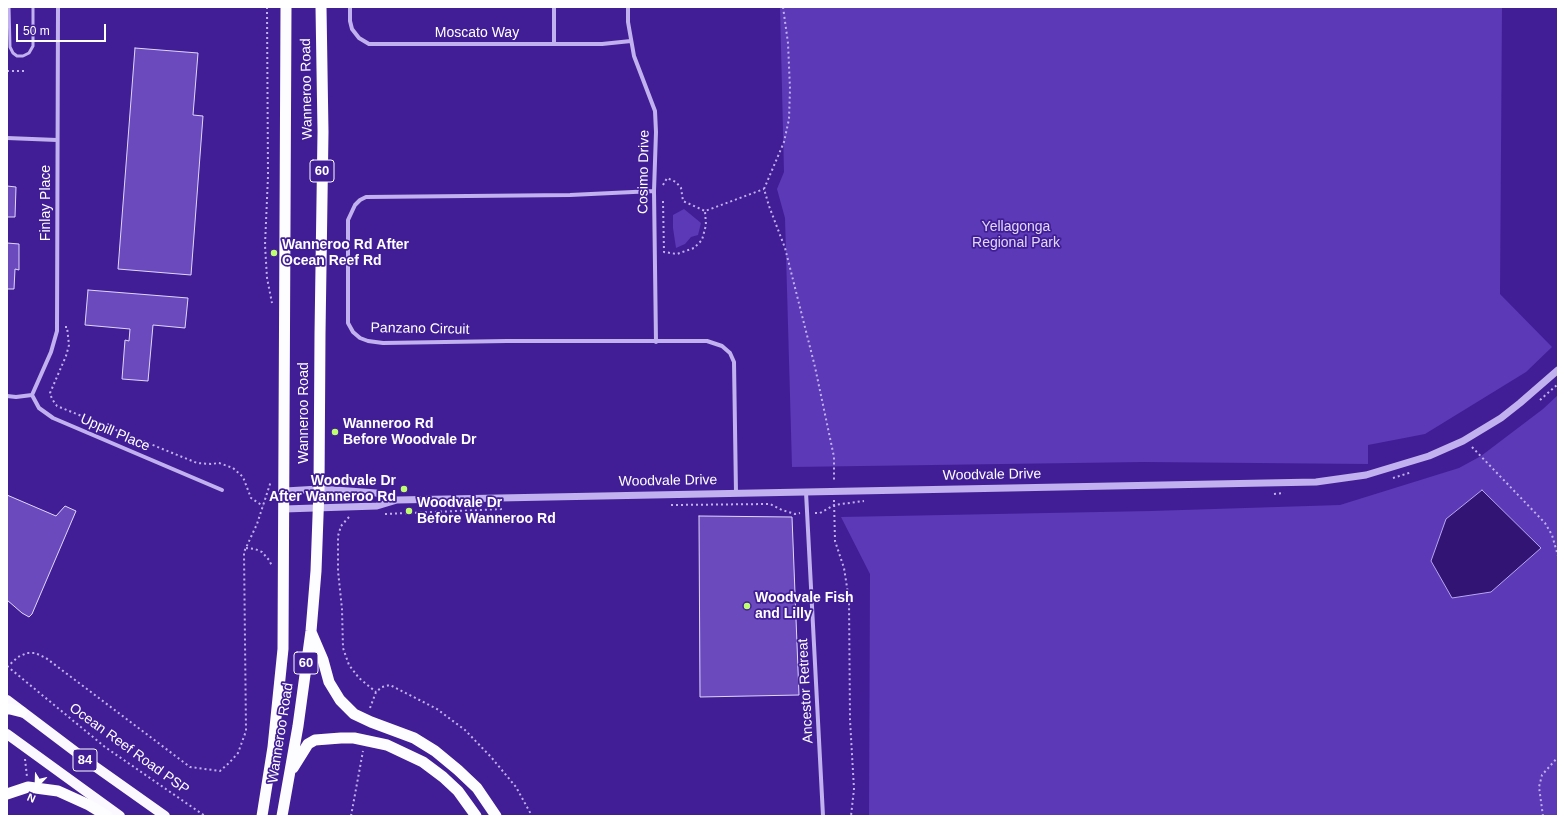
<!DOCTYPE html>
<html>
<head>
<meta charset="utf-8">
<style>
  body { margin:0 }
  #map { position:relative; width:1565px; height:823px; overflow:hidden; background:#411e96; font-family:Helvetica,sans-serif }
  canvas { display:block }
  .frame { position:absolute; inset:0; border:8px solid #fff; pointer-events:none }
  .north { position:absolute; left:16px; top:767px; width:40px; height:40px; -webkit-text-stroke:3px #411e96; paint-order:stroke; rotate:203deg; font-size:11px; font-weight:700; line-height:16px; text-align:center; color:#fff }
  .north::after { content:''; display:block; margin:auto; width:14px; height:18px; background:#fff; clip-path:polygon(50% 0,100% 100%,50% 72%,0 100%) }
  .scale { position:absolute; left:16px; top:24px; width:90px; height:18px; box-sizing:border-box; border:2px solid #fff; border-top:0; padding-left:5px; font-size:12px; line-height:14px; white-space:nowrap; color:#fff; -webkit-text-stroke:3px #411e96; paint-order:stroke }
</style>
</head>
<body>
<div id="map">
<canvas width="1565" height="823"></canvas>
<div class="frame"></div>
<div class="north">N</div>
<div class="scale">50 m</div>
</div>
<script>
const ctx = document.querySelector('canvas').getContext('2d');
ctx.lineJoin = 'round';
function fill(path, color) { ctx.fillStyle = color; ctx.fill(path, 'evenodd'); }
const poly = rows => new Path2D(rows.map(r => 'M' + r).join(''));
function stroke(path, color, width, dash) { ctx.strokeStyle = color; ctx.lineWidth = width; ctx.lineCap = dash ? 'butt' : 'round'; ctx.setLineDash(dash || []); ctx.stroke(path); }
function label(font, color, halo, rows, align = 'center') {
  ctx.font = font + ' Helvetica,sans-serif'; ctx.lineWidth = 3.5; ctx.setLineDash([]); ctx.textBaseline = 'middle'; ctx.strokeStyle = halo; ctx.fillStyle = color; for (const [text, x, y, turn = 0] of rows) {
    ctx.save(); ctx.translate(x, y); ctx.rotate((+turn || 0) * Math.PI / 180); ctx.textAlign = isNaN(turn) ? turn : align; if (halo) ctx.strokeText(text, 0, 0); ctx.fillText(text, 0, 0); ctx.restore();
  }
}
fill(poly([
  [780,7,1502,7,1500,294,1552,347,1526,372,1425,434,1368,445,1368,464,1144,462,792,467,785,218,777,189,784,172],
  [684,209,701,223,698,235,691,237,685,244,676,248,673,228,673,215],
  [1558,395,1558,816,869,816,870,574,841,517,1151,511,1340,505,1459,468,1481,456,1543,409]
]), '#5c39b6');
const water = poly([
  [1482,490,1541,548,1491,592,1452,598,1431,561,1446,519,1482,490]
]);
fill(water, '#311474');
stroke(water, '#b9a5f1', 1);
const building = poly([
  [135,48,198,53,193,115,203,116,191,275,118,269,135,48],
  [7,186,16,187,15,217,7,217,7,186],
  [7,243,19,244,19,270,15,269,14,289,7,289,7,243],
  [88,290,188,298,185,328,153,325,148,381,122,379,125,340,129,341,130,329,85,325,88,290],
  [7,495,56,516,65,506,76,511,32,614,29,617,22,613,7,600,7,495],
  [699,516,792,517,799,695,700,697,699,516]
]);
fill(building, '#6b4abe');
stroke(building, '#e1d8fb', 1);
stroke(poly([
  [267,7,268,176,265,245,267,278,272,303],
  [783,7,788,43,790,89,789,119,784,142,764,189,769,206,785,248,815,367,834,457,834,482],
  [7,71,27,71],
  [663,185,667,178,676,182,681,188,683,201,705,211,764,189],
  [663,201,664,252,677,254,694,248,702,240,706,225,705,211],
  [65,327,67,327,69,345,66,356,50,393,52,399,57,406,197,463,211,464,219,463,233,468,243,477,251,498,263,506],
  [1540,400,1558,384],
  [1472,447,1545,523,1552,535,1558,556],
  [1393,478,1412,472],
  [1274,494,1284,493],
  [834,500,835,541,844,568,849,600,850,720,854,789,851,816],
  [671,505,770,504,782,510,795,514,800,513],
  [815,513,820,513,834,505,864,501],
  [385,514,504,509],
  [349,517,341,526,338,536,338,571,342,609,343,648,349,665,359,678,376,692],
  [246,548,255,549,262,552,269,560,272,566],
  [7,666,105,747,205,816],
  [7,667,18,657,27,653,35,653,46,658,190,767,220,771,229,763,238,753,246,731,244,552,257,524,271,481],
  [370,708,376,692,382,687,390,685,437,709,465,730,491,757,516,787,532,816],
  [25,759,27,777],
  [351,816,363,751],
  [1543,816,1539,787,1542,775,1558,757]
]), '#c2b1ef', 2, [2, 3]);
stroke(poly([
  [9,7,10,47,13,53,17,56,23,56,29,53,33,46,33,7]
]), '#c2b1ef', 3);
stroke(poly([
  [350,7,350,21,352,29,359,38,369,44,602,44,631,41],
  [628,7,628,22,634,56,655,111,656,132,654,191,656,342],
  [554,44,554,7],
  [7,138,57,140],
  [654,191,570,195,366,197,360,200,355,205,348,220,348,323,353,332,360,338,368,341,383,343,507,341,707,341,722,346,730,353,734,362,736,493],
  [32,395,51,352,57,331,58,7],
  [7,396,16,397,32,395,39,408,53,418,222,490],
  [806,492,823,816]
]), '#c2b1ef', 4);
stroke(poly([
  [285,491,319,489,349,491,376,493,397,500],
  [284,509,377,506,397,500,1316,482,1366,475,1429,456,1463,441,1501,418,1520,403,1558,370]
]), '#c2b1ef', 7);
stroke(poly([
  [7,700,93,765,165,816],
  [7,734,120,816]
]), '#fbf9ff', 10);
stroke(poly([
  [311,632,323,660,329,682,340,700,354,714,371,722,414,738,435,751,458,770,477,788,496,816],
  [7,709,10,709,22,712],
  [293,768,308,744,315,740,341,738,354,738,387,745,423,762,443,777,458,791,476,816],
  [7,794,28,787,58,791,89,805,107,816],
  [262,816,273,747,283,649,286,7],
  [282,816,298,726,311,631,316,571,319,489,320,334,323,132,321,7]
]), '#fdfcff', 11);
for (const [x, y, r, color] of [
  [274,253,4,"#c0fe71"],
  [335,432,4,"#c0fe71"],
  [404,489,4,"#c0fe71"],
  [409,511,4,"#c0fe71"],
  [747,606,4,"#c0fe71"]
]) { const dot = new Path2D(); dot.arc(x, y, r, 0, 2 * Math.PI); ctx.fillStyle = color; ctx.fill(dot); stroke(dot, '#411e96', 1.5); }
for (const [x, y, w] of [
  [322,171,24],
  [306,663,24],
  [85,760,24]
]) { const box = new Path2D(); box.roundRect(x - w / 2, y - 11, w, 22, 3); ctx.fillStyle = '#411e96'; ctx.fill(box); stroke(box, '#fff', 1); }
label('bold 13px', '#fff', null, [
  ["60",322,171],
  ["60",306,663],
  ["84",85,760]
]);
label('14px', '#fff', '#411e96', [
  ["Moscato Way",477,33],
  ["Wanneroo Road",307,89,-91],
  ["Cosimo Drive",644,172,-89],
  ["Finlay Place",46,203,-90],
  ["Panzano Circuit",420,329,1],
  ["Wanneroo Road",304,413,-90],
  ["Uppill Place",115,433,23],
  ["Woodvale Drive",992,475,-1],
  ["Woodvale Drive",668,481,-1],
  ["Ancestor Retreat",806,691,-93],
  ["Wanneroo Road",281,733,-81],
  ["Ocean Reef Road PSP",129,749,36]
]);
label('14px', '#e1d8fb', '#411e96', [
  ["Yellagonga",1016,227],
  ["Regional Park",1016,243]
]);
label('bold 14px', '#fff', '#411e96', [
  ["Wanneroo Rd After",282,245],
  ["Ocean Reef Rd",282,261],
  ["Wanneroo Rd",343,424],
  ["Before Woodvale Dr",343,440],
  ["Woodvale Dr",396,481,"right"],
  ["After Wanneroo Rd",396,497,"right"],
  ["Woodvale Dr",417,503],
  ["Before Wanneroo Rd",417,519],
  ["Woodvale Fish",755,598],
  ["and Lilly",755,614]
], 'left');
</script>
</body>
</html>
